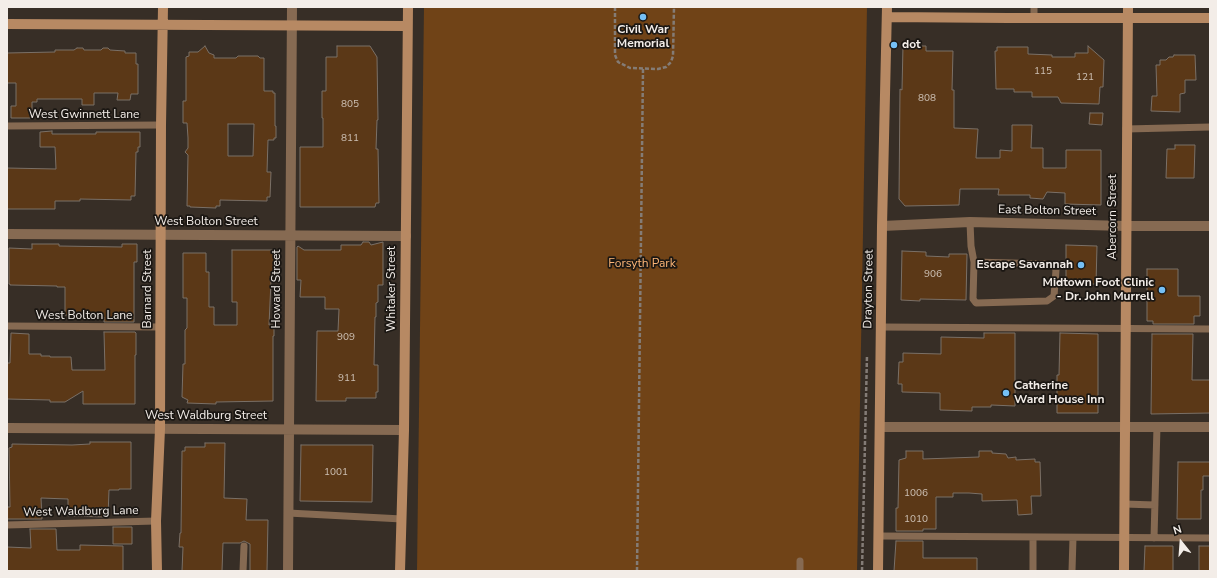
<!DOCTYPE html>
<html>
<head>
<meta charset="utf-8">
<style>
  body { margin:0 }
  #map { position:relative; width:1217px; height:578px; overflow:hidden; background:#372e26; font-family:"Nunito Sans",sans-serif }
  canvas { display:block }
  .frame { position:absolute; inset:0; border:8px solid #f3ede8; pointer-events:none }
  .north { position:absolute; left:1161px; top:522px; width:40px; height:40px; -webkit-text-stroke:3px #1b1713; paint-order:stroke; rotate:343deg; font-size:11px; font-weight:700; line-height:16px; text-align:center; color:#f3ede8 }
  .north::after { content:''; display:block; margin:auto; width:14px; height:18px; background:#f3ede8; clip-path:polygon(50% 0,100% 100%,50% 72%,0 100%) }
</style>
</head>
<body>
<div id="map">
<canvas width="1217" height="578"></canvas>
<div class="frame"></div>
<div class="north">N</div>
</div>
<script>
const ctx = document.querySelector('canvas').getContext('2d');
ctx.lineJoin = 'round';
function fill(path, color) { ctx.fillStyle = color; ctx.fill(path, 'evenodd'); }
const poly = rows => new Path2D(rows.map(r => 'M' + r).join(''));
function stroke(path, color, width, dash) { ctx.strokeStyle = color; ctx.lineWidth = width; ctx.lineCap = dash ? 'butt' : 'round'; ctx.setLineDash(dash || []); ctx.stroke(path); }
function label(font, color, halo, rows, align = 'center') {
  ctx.font = font + ' "Nunito Sans",sans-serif'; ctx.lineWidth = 3.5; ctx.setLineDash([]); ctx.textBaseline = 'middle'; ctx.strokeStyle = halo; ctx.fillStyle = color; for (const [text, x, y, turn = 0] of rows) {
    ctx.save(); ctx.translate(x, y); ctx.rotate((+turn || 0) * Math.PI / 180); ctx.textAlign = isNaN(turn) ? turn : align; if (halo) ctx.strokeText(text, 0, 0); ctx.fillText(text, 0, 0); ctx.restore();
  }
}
fill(poly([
  [424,7,867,7,857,571,417,571]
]), '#704317');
const building = poly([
  [205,46,209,53,214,55,214,58,236,58,238,56,258,56,260,58,264,58,264,91,273,91,273,93,275,93,275,126,276,126,276,138,274,138,274,140,268,140,267,172,271,172,270,197,267,197,267,201,220,200,220,206,216,206,216,208,190,207,190,206,187,206,188,155,185,152,188,148,188,138,187,123,183,123,183,101,186,101,186,57,189,56,189,52,198,52,205,46],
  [228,124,254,124,253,156,228,156,228,124],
  [337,46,370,46,377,57,378,120,377,120,376,149,378,149,379,203,376,203,375,207,300,207,300,147,323,147,323,118,322,118,322,91,326,91,326,57,337,57,337,46],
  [903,46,926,46,926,51,953,51,952,90,954,90,954,128,978,129,976,158,1000,158,1000,150,1012,151,1012,125,1032,125,1031,148,1043,148,1043,168,1066,168,1066,150,1101,150,1101,205,1065,204,1065,193,1047,192,1043,199,1030,198,1030,195,998,195,999,189,960,189,959,205,905,206,899,199,900,89,902,90,903,46],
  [1088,46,1104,60,1103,87,1100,87,1099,104,1061,103,1058,97,1032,97,1032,92,1014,92,1014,89,996,89,995,51,997,51,997,47,1028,47,1028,54,1052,55,1052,57,1075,57,1075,53,1088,53,1088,46],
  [77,48,83,48,84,50,101,50,103,48,108,48,110,50,125,51,125,53,136,53,136,64,138,64,138,94,131,94,130,100,117,100,118,93,94,93,94,105,82,105,82,99,37,99,37,102,32,102,32,118,11,118,11,106,16,106,16,83,7,83,7,53,55,52,55,50,74,50,77,48],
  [1174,55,1195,55,1196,80,1185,80,1185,93,1180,94,1180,112,1151,111,1152,96,1157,96,1156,65,1160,65,1160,60,1166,60,1169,57,1173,57,1174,55],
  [1090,113,1103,113,1102,125,1089,124,1090,113],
  [52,131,52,134,96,134,96,132,140,132,140,147,138,147,138,152,136,152,135,196,131,196,131,200,80,199,80,201,55,201,55,209,7,209,7,168,56,169,55,147,40,147,40,132,52,131],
  [1175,145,1195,145,1194,178,1166,178,1167,149,1175,149,1175,145],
  [363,242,369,242,371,245,383,242,383,285,378,285,378,302,376,303,376,317,375,317,374,365,378,365,378,392,376,392,376,398,346,398,346,401,316,401,317,331,338,331,339,309,325,309,325,297,300,297,301,280,297,280,297,247,298,246,304,250,341,250,341,245,361,245,363,242],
  [32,244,59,244,59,246,122,247,122,244,137,244,137,262,134,262,134,322,104,322,104,317,93,317,93,315,65,315,65,287,57,287,57,286,10,285,10,284,9,284,9,248,32,249,32,244],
  [1066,245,1097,246,1096,284,1066,284,1066,245],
  [232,250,274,250,275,281,271,281,269,325,274,325,274,336,273,336,273,401,216,402,216,404,187,403,188,400,182,397,183,364,185,364,185,330,187,328,187,298,183,298,183,253,206,253,206,272,209,272,209,307,214,307,214,325,237,325,237,302,232,302,232,250],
  [902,251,926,252,926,256,949,257,949,254,967,254,966,300,920,299,920,301,901,300,902,251],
  [1147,269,1178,269,1178,296,1200,296,1200,316,1194,316,1194,324,1153,324,1153,321,1147,321,1147,269],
  [104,332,135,332,136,333,136,355,135,355,135,404,83,404,83,391,65,402,50,402,50,400,7,399,7,363,10,363,11,333,29,334,29,354,41,354,41,356,50,356,50,357,71,357,72,370,105,370,104,332],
  [984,333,1015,333,1015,406,991,405,991,407,972,407,972,411,940,410,940,393,902,392,902,384,898,384,899,362,903,362,903,353,941,354,941,337,984,338,984,333],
  [1060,333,1098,334,1098,413,1057,413,1057,375,1059,375,1060,333],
  [1152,334,1193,334,1192,380,1210,380,1210,413,1151,414,1152,334],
  [90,442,131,442,131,489,119,489,119,490,109,490,108,517,68,516,68,499,41,498,42,519,7,519,7,507,10,507,9,448,12,447,12,444,72,445,90,444,90,442],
  [205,443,225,443,224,498,247,499,246,520,268,520,267,571,250,571,250,544,244,541,240,543,223,543,222,571,182,571,183,547,179,547,180,533,181,533,182,451,185,451,185,447,205,447,205,443],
  [301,445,373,445,372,502,300,501,301,445],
  [906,451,923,451,923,459,979,457,979,451,992,451,992,453,1006,454,1008,458,1016,457,1016,460,1035,459,1035,462,1040,462,1041,496,1031,496,1032,514,1018,515,1017,500,982,501,982,494,969,493,953,493,953,497,936,497,936,529,923,529,923,531,896,531,896,508,898,508,899,460,906,458,906,451],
  [1178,462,1210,462,1210,476,1203,476,1203,490,1201,490,1201,519,1177,519,1178,462],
  [113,527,132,527,132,544,113,544,113,527],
  [30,529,56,529,57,550,80,550,80,545,123,546,123,571,7,571,7,547,31,548,30,529],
  [896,541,923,541,923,558,977,558,977,571,894,571,896,541],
  [1145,546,1173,546,1173,571,1144,571,1145,546],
  [1199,546,1210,546,1210,571,1199,571,1199,546]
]);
fill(building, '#5b3817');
stroke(building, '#7a7067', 1);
stroke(poly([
  [615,7,615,55,618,62,630,68,658,69,666,67,671,62,673,56,674,7],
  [637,571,643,69],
  [862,571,867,355]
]), '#847c76', 2.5, [4, 2]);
stroke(poly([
  [1034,18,1034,7],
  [7,126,161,125],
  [1126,129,1210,127],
  [970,222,971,246,974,262,973,299,976,303,1047,301,1054,296,1056,270,1054,266,1047,264,974,262],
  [7,326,161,327],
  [881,327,1210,329],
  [1124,504,1155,505],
  [288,513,402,519],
  [7,525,156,521],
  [879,536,1210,538],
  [1154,538,1157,426],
  [800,561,800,571],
  [243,571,244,546],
  [1033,571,1033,537],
  [1072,571,1073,538]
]), '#866a52', 7);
stroke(poly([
  [882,226,970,222,1126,226,1210,226],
  [7,234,406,236],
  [880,427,1210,427],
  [7,428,404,430],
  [288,571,292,7]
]), '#866a52', 10);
stroke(poly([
  [887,17,1008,18,1210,18],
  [7,24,407,26],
  [157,571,156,521,160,429,161,125,163,7],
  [400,571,404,430,408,7],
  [878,571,882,226,887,7],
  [1124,571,1128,7]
]), '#b78963', 10);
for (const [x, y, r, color] of [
  [643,17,4,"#75c0f6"],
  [894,45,4,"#75c0f6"],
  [1081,265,4,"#75c0f6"],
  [1162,290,4,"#75c0f6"],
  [1006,393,4,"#75c0f6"]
]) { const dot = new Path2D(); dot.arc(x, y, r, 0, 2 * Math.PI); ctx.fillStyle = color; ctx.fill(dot); stroke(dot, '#1b1713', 1.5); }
label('10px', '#cdc0b4', null, [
  ["115",1043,72],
  ["121",1085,78],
  ["808",927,99],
  ["805",350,105],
  ["811",350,139],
  ["906",933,275],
  ["909",346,338],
  ["911",347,379],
  ["1001",336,473],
  ["1006",916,494],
  ["1010",916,520]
]);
label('bold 12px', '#f3ede8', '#1b1713', [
  ["Civil War",643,30,"center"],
  ["Memorial",643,44,"center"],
  ["dot",902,45],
  ["Escape Savannah",1073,265,"right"],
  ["Midtown Foot Clinic",1154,283,"right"],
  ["- Dr. John Murrell",1154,297,"right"],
  ["Catherine",1014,386],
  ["Ward House Inn",1014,400]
], 'left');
label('12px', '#f3ede8', '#1b1713', [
  ["West Gwinnett Lane",84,115],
  ["East Bolton Street",1047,211,1],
  ["Abercorn Street",1113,217,-90],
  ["West Bolton Street",206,222],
  ["Barnard Street",148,289,-90],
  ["Howard Street",277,289,-90],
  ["Whitaker Street",392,289,-90],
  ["Drayton Street",869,289,-89],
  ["West Bolton Lane",84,316],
  ["West Waldburg Street",206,416],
  ["West Waldburg Lane",81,512,-1]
]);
label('12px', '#fdb677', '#1b1713', [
  ["Forsyth Park",642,264]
]);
</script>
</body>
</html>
